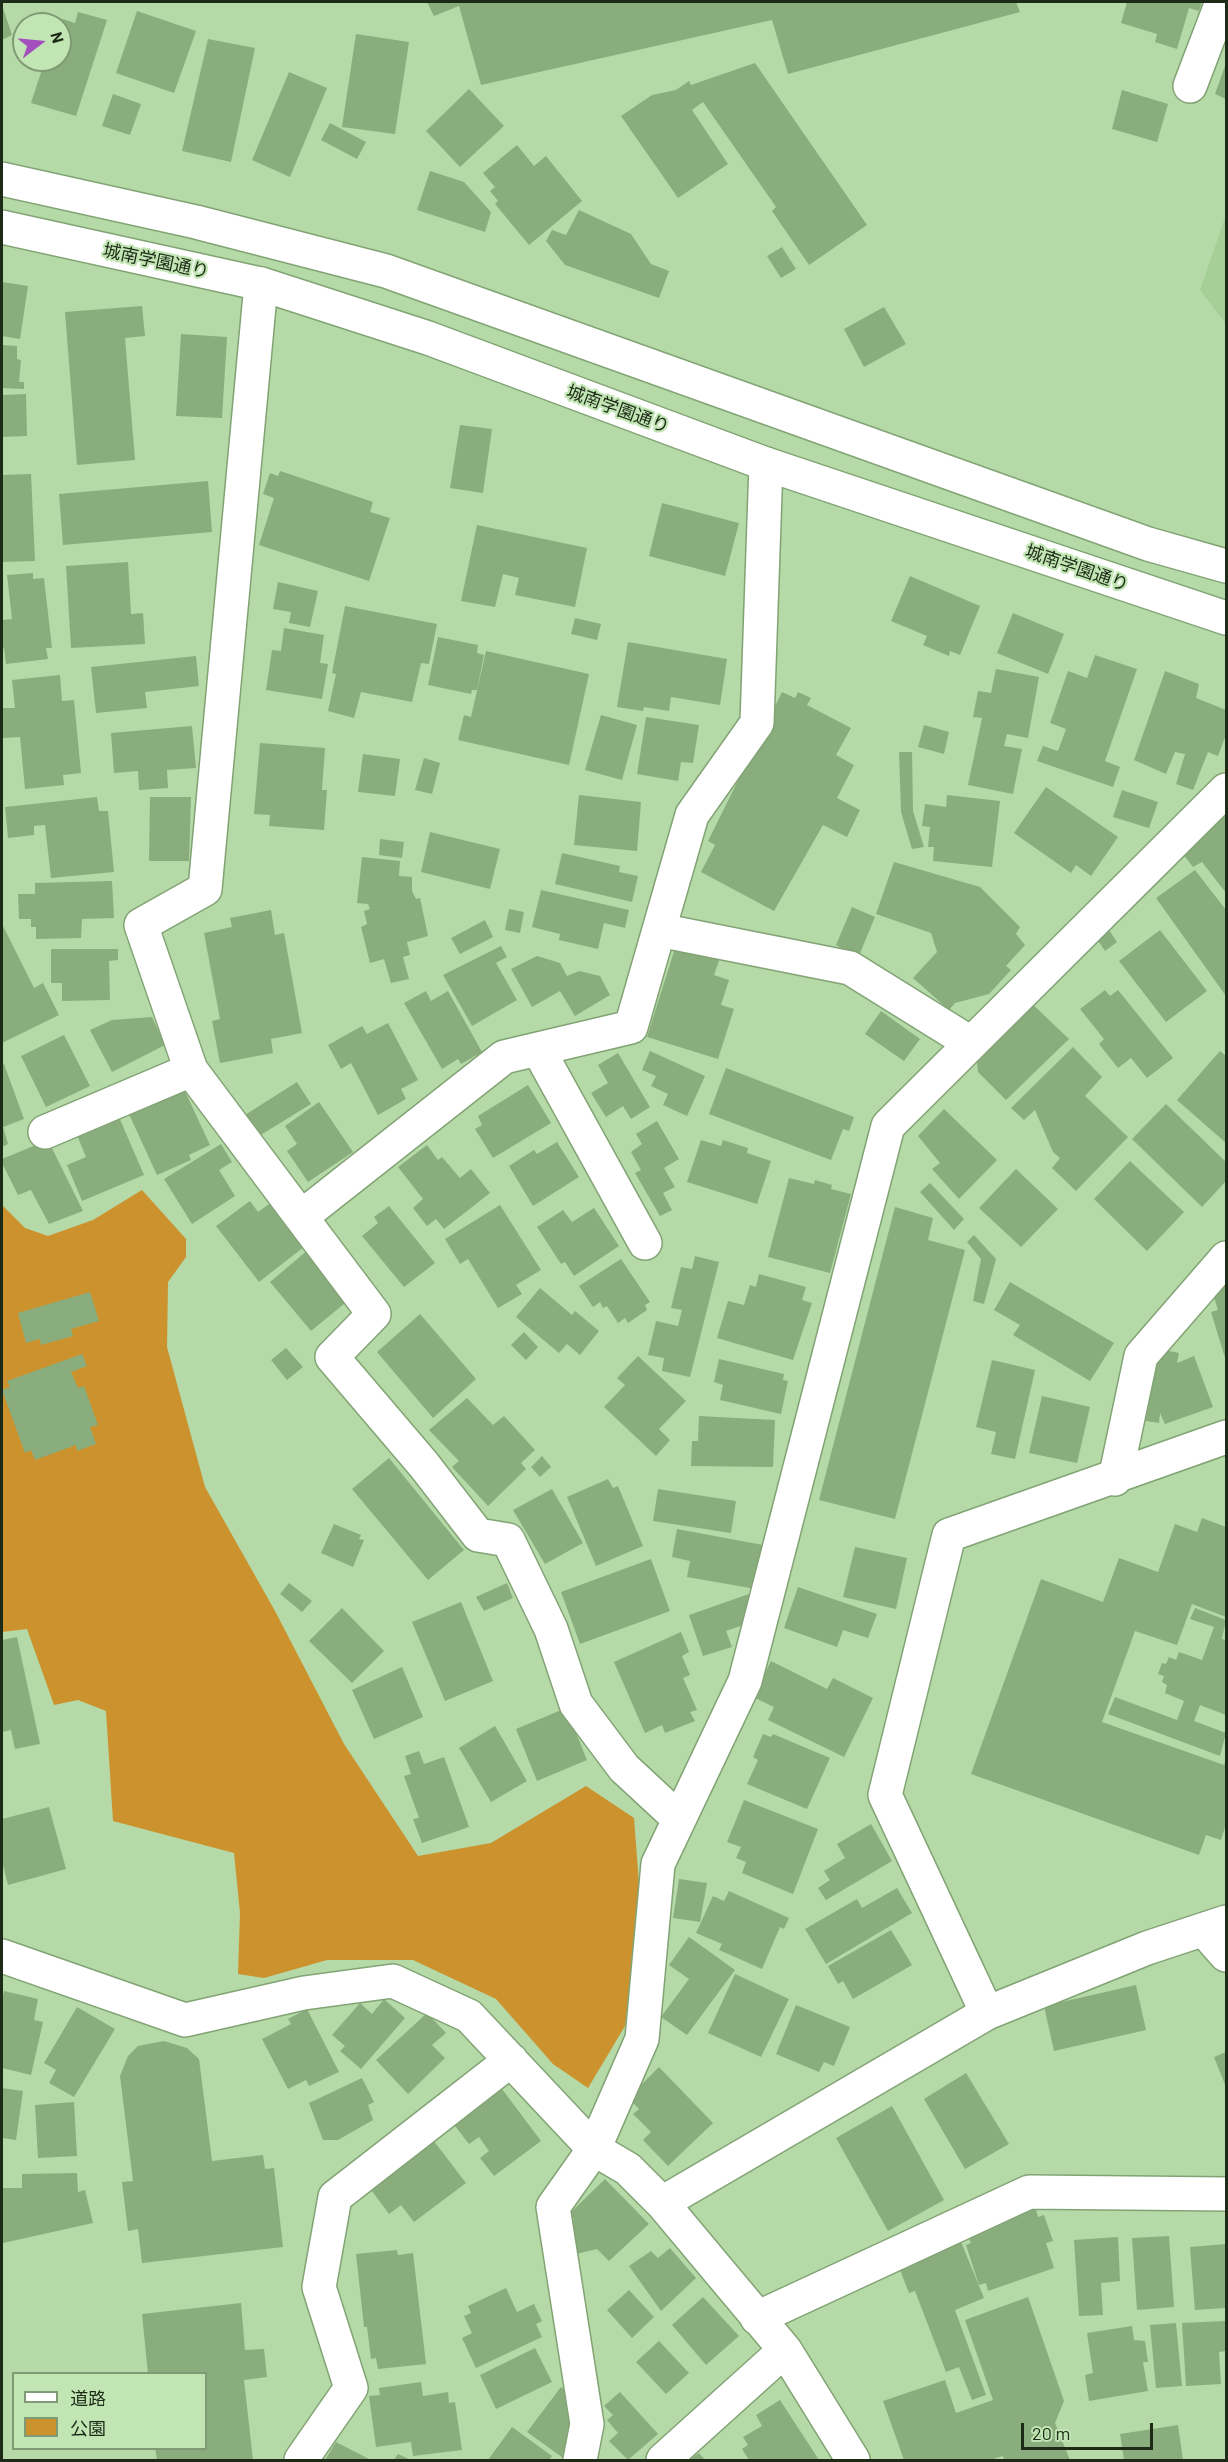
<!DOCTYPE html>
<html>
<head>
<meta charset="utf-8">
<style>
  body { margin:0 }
  #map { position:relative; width:1228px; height:2462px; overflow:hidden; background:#b5d9a7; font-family:Barlow,"Noto Sans JP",sans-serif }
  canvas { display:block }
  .frame { position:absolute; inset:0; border:3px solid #1d2a17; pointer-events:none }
  .legend { position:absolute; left:12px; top:2372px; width:195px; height:78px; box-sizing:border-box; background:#c1e6b4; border:2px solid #7f9b75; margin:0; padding:8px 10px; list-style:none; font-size:18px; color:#1d2a17 }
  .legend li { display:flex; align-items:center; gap:12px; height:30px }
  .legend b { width:30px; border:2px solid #7f9b75 }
  .north { position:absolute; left:12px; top:12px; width:60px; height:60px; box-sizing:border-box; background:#c1e6b4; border:2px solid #7f9b75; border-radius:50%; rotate:74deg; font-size:16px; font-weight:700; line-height:24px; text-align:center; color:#1d2a17 }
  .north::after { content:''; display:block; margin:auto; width:21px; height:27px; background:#a34fbe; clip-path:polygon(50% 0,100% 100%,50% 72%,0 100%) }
  .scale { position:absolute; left:1021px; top:2423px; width:132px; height:27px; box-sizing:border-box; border:3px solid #1d2a17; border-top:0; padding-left:8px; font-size:18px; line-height:21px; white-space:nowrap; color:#1d2a17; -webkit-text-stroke:4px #c1e6b4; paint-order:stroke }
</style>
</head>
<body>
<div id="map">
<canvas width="1228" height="2462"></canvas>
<div class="frame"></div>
<ul class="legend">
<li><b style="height:8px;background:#fff"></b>道路</li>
<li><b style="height:16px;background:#cb922d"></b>公園</li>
</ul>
<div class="north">N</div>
<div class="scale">20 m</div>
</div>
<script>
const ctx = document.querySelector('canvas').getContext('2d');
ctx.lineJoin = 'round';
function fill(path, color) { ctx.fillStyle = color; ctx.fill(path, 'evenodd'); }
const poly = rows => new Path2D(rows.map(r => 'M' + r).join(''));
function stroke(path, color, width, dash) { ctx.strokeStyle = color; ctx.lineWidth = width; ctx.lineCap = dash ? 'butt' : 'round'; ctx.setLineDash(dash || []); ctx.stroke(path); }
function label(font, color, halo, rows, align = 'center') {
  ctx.font = font + ' Barlow,"Noto Sans JP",sans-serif'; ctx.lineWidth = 4.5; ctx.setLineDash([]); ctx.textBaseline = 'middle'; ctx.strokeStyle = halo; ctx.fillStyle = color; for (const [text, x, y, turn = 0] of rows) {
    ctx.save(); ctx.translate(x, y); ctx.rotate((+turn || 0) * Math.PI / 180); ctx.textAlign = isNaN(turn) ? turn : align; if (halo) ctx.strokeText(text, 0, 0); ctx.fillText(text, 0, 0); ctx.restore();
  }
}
fill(poly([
  [1226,215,1226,324,1200,290]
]), '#a6cf97');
fill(poly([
  [142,1190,186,1239,186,1257,168,1282,167,1347,205,1487,275,1611,344,1744,418,1856,491,1843,586,1786,634,1818,639,1884,635,1955,625,2026,588,2088,553,2064,496,1999,413,1960,327,1960,264,1978,238,1974,240,1913,234,1853,113,1821,106,1711,78,1700,54,1705,27,1629,2,1632,2,1205,25,1228,48,1236,93,1220]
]), '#cb922d');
fill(poly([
  [427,2,1016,2,1020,12,788,74,772,20,481,85,459,6,434,16],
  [1127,2,1202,2,1199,11,1189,8,1177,49,1155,42,1157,34,1121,23],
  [2,5,12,35,2,40],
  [137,11,196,31,174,93,116,73],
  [78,12,107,20,76,116,31,103,45,60,60,60,59,18,75,23],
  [356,34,409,42,395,134,342,127],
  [208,39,255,48,231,162,182,151],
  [755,63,867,225,809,265,772,211,776,207,703,102,692,110,728,164,678,198,621,116,652,95,676,90,689,81,691,85],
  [1226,63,1226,99,1215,94],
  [289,72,327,88,290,177,252,160],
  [469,89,504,126,460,167,426,131],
  [1122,90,1168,104,1157,142,1112,129],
  [113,94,141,104,130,135,102,126],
  [330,123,366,142,357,159,321,140],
  [517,145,534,166,546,156,582,201,529,245,495,204,498,201,490,191,495,187,483,173],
  [430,171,464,182,491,212,485,232,417,210],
  [579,210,631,234,651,264,669,271,659,298,565,265,546,241,552,230,566,235],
  [782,247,796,269,781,278,767,256],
  [2,282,28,286,20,339,2,336],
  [142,306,145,336,125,338,135,460,77,465,65,312],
  [884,307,906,344,864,367,844,329],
  [181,334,227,337,222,418,176,416],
  [2,345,17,346,17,359,21,360,19,382,24,382,24,389,2,388],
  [26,394,27,436,2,437,2,395],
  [460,425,492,429,483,493,450,488],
  [280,471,373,502,370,512,390,518,369,581,259,545,274,498,263,494,270,473,278,476],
  [31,474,35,561,2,562,2,475],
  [208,481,212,532,63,545,59,494],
  [662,503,739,523,725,576,649,556],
  [477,525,587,548,575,607,515,595,519,578,503,574,495,607,461,601],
  [128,562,131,614,143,613,145,644,71,648,66,566],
  [33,573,33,579,44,578,52,648,46,648,48,659,6,664,4,648,2,649,2,620,12,619,7,575],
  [910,576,980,606,960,655,950,651,949,656,923,645,927,636,891,621],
  [278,582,318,591,310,627,289,623,291,612,273,609],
  [345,606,437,624,429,664,421,663,412,702,361,692,354,718,328,711,336,674,332,673],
  [1013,613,1064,634,1048,674,997,653],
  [575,618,601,624,597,640,571,634],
  [284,628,324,635,320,663,328,664,322,699,266,690,272,650,281,651],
  [438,637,478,645,477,653,484,655,477,690,472,690,471,694,428,685],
  [628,642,727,659,720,705,671,697,669,711,644,707,643,711,617,707],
  [486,651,589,674,569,765,458,740,464,715,471,717],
  [1095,655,1137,669,1105,761,1120,767,1113,787,1037,761,1043,746,1058,751,1066,729,1050,723,1068,671,1087,678],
  [196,656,199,686,145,692,147,708,96,713,91,667],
  [996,669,1039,677,1028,738,1007,734,1004,746,1022,749,1013,794,968,785,982,718,973,717,978,691,991,693],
  [1165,671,1199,684,1196,698,1226,710,1226,735,1218,756,1208,752,1193,790,1176,784,1185,754,1175,752,1166,774,1134,760],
  [60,675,62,701,74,700,81,773,63,775,64,785,25,789,20,737,2,738,2,708,15,708,12,680],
  [782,692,795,698,798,692,811,698,807,705,851,728,836,755,854,765,837,798,860,810,847,837,823,825,774,911,701,872,715,845,708,841],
  [601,715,637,725,622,780,585,770],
  [646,717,699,725,693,763,681,762,678,781,637,774],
  [924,725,949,732,944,754,918,747],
  [192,726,196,768,167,770,168,788,139,790,138,771,114,773,111,733],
  [260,743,325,748,322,790,327,790,324,830,269,826,270,815,254,814],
  [899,752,912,752,913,811,924,847,912,849,901,812],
  [363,754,400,759,395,796,358,792],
  [424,758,440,763,432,794,415,790],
  [1046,787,1118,837,1091,876,1076,865,1071,873,1014,833],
  [1122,790,1158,802,1149,828,1113,817],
  [579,795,641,802,637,851,574,845],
  [947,795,1000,801,992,867,933,861,934,847,928,847,930,827,922,826,925,804,946,807],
  [97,797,99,811,108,811,114,872,51,878,45,825,34,826,34,835,8,838,5,807],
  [150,797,191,797,189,861,149,861],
  [1226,804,1226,893,1202,862,1193,867,1176,845],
  [430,832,500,849,490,889,421,872],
  [380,839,404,842,402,858,379,855],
  [562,853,620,866,619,872,638,876,632,902,555,884],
  [362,857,400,861,399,876,412,877,412,891,416,899,420,898,428,936,407,942,410,955,403,957,409,979,391,983,384,959,370,963,361,927,367,924,364,911,370,909,368,904,357,903],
  [894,862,980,887,1020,927,1016,934,1025,945,1006,966,1011,970,989,994,955,1003,949,1010,913,978,937,952,931,933,876,914],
  [1195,870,1226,910,1226,996,1156,898],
  [112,881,114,918,82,919,81,938,36,939,36,927,31,927,31,919,19,919,18,894,35,894,35,883],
  [541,890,629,910,625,928,604,923,598,949,559,940,560,934,532,927],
  [852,907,875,917,858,958,836,945],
  [509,909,524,912,520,933,505,930],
  [271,910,275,935,284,933,302,1033,271,1039,273,1053,220,1063,212,1021,220,1019,204,933,232,927,230,918],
  [1101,918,1117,942,1105,951,1089,927],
  [485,920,493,937,460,954,451,938],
  [2,924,34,988,43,983,59,1015,2,1043],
  [1160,930,1207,991,1166,1022,1119,961],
  [676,945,720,958,714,975,729,980,721,1005,734,1009,718,1059,647,1037],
  [501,946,507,957,496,963,517,1000,472,1026,443,975],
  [51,949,118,949,118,960,109,961,110,1000,62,1001,62,983,51,983],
  [537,956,560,963,567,976,579,971,600,976,610,995,575,1016,560,991,532,1007,511,969],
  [1105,990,1110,996,1118,990,1173,1058,1147,1078,1131,1058,1118,1068,1099,1044,1104,1039,1080,1009],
  [426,991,431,1001,448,991,482,1052,461,1064,458,1059,442,1069,404,1003],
  [1027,999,1069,1039,1006,1100,978,1072,976,1052],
  [881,1011,920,1039,904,1061,865,1034],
  [152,1017,165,1045,112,1072,90,1030,112,1020],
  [388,1023,418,1080,401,1089,406,1099,378,1115,351,1063,341,1069,328,1045,362,1026,367,1034],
  [64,1035,90,1086,46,1107,21,1056],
  [1073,1047,1102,1077,1085,1096,1128,1137,1076,1191,1052,1168,1060,1158,1053,1152,1035,1110,1024,1120,1011,1108],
  [650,1051,705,1076,687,1116,663,1105,668,1094,651,1086,656,1076,642,1070],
  [1220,1051,1226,1056,1226,1143,1177,1100],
  [618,1053,650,1107,631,1119,623,1106,606,1117,591,1093,608,1083,598,1065],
  [4,1064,24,1119,3,1127,8,1144,2,1147,2,1065],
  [726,1068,854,1117,849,1131,843,1129,831,1160,709,1114],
  [297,1082,311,1104,259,1136,245,1115],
  [528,1085,551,1123,493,1158,475,1129,482,1125,478,1116],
  [183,1087,210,1145,189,1155,191,1160,157,1175,128,1112],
  [319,1102,353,1152,308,1182,287,1151,297,1144,285,1126],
  [1166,1104,1226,1162,1226,1181,1202,1207,1132,1139],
  [944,1109,997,1160,959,1199,932,1169,940,1163,918,1136],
  [119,1117,144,1175,82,1201,67,1165,86,1157,77,1135],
  [657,1121,679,1159,664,1168,675,1187,663,1193,672,1210,660,1216,635,1173,641,1170,631,1152,642,1144,636,1134],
  [48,1140,83,1211,49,1224,31,1190,18,1195,2,1163,2,1159],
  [701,1140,721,1146,723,1140,748,1148,747,1153,771,1161,757,1204,687,1182],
  [557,1142,579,1177,533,1206,509,1166,534,1150,537,1154],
  [221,1144,232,1162,219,1170,235,1196,192,1224,164,1179],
  [427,1145,438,1160,442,1157,460,1178,471,1169,490,1193,444,1229,436,1219,427,1226,413,1208,423,1199,398,1167],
  [1130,1161,1184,1212,1147,1251,1094,1199],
  [1016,1169,1058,1209,1021,1247,979,1208],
  [789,1178,814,1184,815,1180,832,1185,831,1189,851,1194,830,1273,768,1257],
  [930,1183,964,1219,954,1230,920,1192],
  [276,1199,309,1243,259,1282,216,1226,250,1201,258,1212],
  [500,1205,541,1270,516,1285,522,1294,498,1308,468,1259,460,1264,445,1239],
  [389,1206,435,1263,404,1287,362,1236,378,1223,374,1217],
  [895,1207,933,1218,928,1240,965,1250,895,1519,819,1500],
  [594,1208,619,1246,574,1276,565,1262,561,1264,537,1227,563,1210,572,1222],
  [974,1235,996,1259,984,1304,973,1301,981,1259,967,1242],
  [309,1249,350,1299,311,1331,270,1282],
  [695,1256,719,1262,690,1377,662,1371,664,1358,648,1355,656,1321,678,1326,682,1310,671,1308,681,1267,692,1269],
  [621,1259,650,1302,645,1305,647,1310,628,1323,625,1318,618,1323,607,1306,603,1308,600,1302,593,1307,579,1286],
  [759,1274,806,1287,802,1300,812,1303,793,1360,717,1338,728,1301,744,1305,750,1285,756,1287],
  [1010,1282,1114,1343,1090,1381,1013,1335,1020,1325,994,1310],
  [1226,1284,1226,1361,1211,1312,1218,1310,1211,1288],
  [540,1288,572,1315,575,1311,599,1331,580,1355,567,1344,559,1353,516,1317],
  [90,1292,99,1321,71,1329,73,1336,41,1345,40,1339,26,1343,18,1313],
  [420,1314,476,1379,433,1418,377,1352],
  [524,1332,538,1347,526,1360,511,1345],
  [286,1348,303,1367,287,1380,271,1360],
  [1155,1348,1179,1353,1177,1363,1194,1356,1213,1407,1165,1424,1160,1413,1159,1423,1140,1420],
  [82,1354,87,1366,71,1372,78,1388,84,1386,98,1425,90,1427,96,1444,77,1451,76,1445,35,1460,31,1450,25,1453,2,1390,10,1387,7,1381],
  [638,1356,686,1401,659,1429,670,1440,656,1456,604,1407,625,1385,617,1378],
  [719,1359,784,1374,783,1380,788,1381,781,1414,720,1400,723,1385,714,1382],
  [992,1360,1035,1370,1015,1459,991,1454,996,1432,976,1427],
  [1042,1396,1090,1407,1077,1463,1029,1453],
  [467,1398,493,1425,504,1416,535,1450,521,1463,526,1469,488,1506,452,1467,459,1461,429,1430],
  [699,1416,775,1420,773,1467,691,1466,692,1441,698,1441],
  [542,1456,551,1467,540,1477,531,1467],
  [389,1458,464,1550,428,1580,352,1489],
  [608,1479,613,1488,618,1486,643,1546,596,1566,567,1497],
  [552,1489,583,1543,545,1564,513,1510],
  [658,1489,736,1501,731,1533,653,1521],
  [1202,1518,1226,1527,1226,1617,1192,1604,1177,1645,1135,1631,1102,1722,1224,1765,1226,1759,1226,1824,1221,1840,1206,1835,1199,1855,971,1774,1041,1579,1103,1602,1119,1558,1158,1572,1175,1524,1197,1532],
  [334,1524,361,1535,359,1539,364,1540,353,1567,321,1553],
  [677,1529,763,1545,756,1589,687,1577,690,1561,672,1557],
  [855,1547,907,1558,896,1609,843,1597],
  [651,1559,670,1611,580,1644,561,1592],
  [289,1583,312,1601,302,1612,280,1594],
  [507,1583,513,1598,484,1611,476,1597],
  [798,1587,877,1614,868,1638,843,1630,837,1647,784,1628],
  [749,1594,758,1620,726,1631,732,1647,703,1656,689,1615],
  [461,1602,493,1681,445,1701,412,1622],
  [342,1608,384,1651,352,1683,309,1641],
  [1195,1608,1226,1620,1222,1639,1226,1640,1226,1715,1200,1705,1194,1721,1226,1733,1220,1756,1108,1714,1115,1697,1177,1720,1184,1701,1165,1693,1167,1685,1162,1682,1164,1676,1158,1674,1162,1663,1166,1664,1169,1657,1176,1660,1179,1652,1202,1660,1214,1627,1190,1619],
  [681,1632,689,1652,682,1656,690,1675,683,1678,697,1710,690,1712,695,1721,665,1733,662,1725,645,1733,614,1662],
  [17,1637,40,1744,15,1749,11,1730,2,1732,2,1640],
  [771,1661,827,1689,833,1678,873,1698,844,1757,768,1720,774,1707,753,1697],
  [402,1667,423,1717,374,1739,352,1690],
  [566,1708,587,1760,537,1781,516,1729],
  [495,1726,527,1781,491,1802,459,1748],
  [763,1734,771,1737,773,1734,830,1758,807,1809,747,1784,758,1760,753,1757],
  [419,1751,424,1764,444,1757,469,1827,422,1843,413,1819,419,1818,404,1776,411,1774,405,1756],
  [744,1800,818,1829,793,1894,742,1873,746,1862,736,1858,741,1847,727,1842],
  [49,1807,66,1869,8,1885,2,1861,2,1819],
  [871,1824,892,1861,826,1900,818,1888,830,1880,824,1871,845,1858,837,1844],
  [679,1879,707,1883,700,1922,673,1918],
  [897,1888,912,1913,826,1964,805,1929,857,1899,862,1908],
  [729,1891,789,1918,784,1929,780,1927,762,1969,719,1950,722,1944,696,1933,713,1896,724,1901],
  [891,1930,912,1965,853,1999,843,1981,838,1984,828,1966],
  [689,1937,735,1970,687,2035,661,2017,689,1979,669,1965],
  [735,1974,789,1999,761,2057,708,2033],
  [1136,1985,1146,2030,1054,2051,1044,2006],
  [4,1991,38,1999,34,2020,43,2022,31,2075,2,2068,2,2002],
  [384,1999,405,2018,361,2069,340,2051,345,2046,332,2035,360,2003,372,2014],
  [796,2005,850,2027,834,2066,824,2062,819,2072,776,2054],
  [77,2007,115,2029,74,2097,49,2083,56,2070,44,2063],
  [307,2009,339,2072,309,2086,306,2080,288,2089,262,2039,291,2024,288,2019],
  [427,2013,446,2033,432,2045,445,2058,408,2094,376,2060],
  [164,2041,187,2048,199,2059,212,2161,263,2155,265,2169,274,2168,283,2247,142,2263,138,2229,128,2231,122,2182,133,2181,120,2076,128,2056,138,2046],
  [1226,2052,1226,2087,1214,2057],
  [659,2067,713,2123,668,2166,643,2140,651,2132,633,2114,639,2109,628,2098],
  [966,2073,1009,2144,965,2169,924,2099],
  [362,2078,374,2102,368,2105,373,2120,338,2140,323,2140,309,2103],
  [496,2081,541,2141,494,2176,480,2158,489,2151,479,2137,469,2144,448,2117],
  [2,2088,23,2091,16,2140,2,2138],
  [74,2102,77,2156,38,2158,35,2105],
  [892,2106,944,2200,888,2231,836,2138],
  [430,2136,466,2183,414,2222,401,2205,389,2214,366,2183],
  [77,2173,78,2192,85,2190,93,2223,3,2243,2,2188,22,2188,22,2174],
  [605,2179,649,2224,609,2261,597,2249,576,2254,570,2224,574,2219,569,2214],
  [1034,2203,1038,2217,1044,2215,1053,2241,1046,2243,1054,2268,988,2291,986,2283,979,2285,966,2245,971,2243,964,2225],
  [957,2232,984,2298,955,2310,986,2395,972,2400,959,2367,946,2372,915,2291,909,2293,895,2257],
  [1169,2236,1174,2307,1137,2310,1132,2238],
  [1118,2237,1120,2281,1101,2283,1103,2315,1079,2316,1074,2240],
  [1226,2244,1226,2308,1195,2310,1190,2247],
  [670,2248,696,2278,661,2311,629,2266,651,2251,658,2258],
  [397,2250,398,2255,413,2253,426,2364,378,2369,376,2358,371,2359,367,2327,364,2327,356,2254],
  [506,2288,517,2312,534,2304,542,2321,536,2324,542,2337,476,2368,462,2338,472,2333,464,2316,471,2313,468,2306],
  [629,2290,654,2317,632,2338,607,2310],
  [703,2297,739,2336,706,2365,672,2325],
  [1028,2297,1064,2401,1055,2423,1070,2460,1004,2460,1003,2456,990,2460,904,2460,883,2401,945,2380,956,2413,993,2400,965,2320],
  [241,2303,245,2350,264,2349,267,2377,244,2380,253,2460,157,2460,155,2448,206,2448,206,2374,148,2374,142,2314],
  [1226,2321,1226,2351,1219,2352,1221,2384,1186,2386,1182,2323],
  [1176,2323,1182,2386,1156,2388,1150,2325],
  [1132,2326,1134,2340,1145,2341,1148,2362,1143,2362,1148,2391,1089,2401,1085,2375,1093,2373,1087,2333],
  [659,2341,689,2373,666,2394,636,2362],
  [535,2348,552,2382,496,2409,480,2375],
  [421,2382,423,2396,448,2392,449,2403,455,2402,462,2450,413,2456,411,2442,376,2447,369,2396,380,2395,379,2388],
  [561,2387,578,2400,582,2417,566,2460,527,2432],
  [620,2392,658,2434,628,2460,609,2441,618,2433,607,2420,613,2415,604,2406],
  [780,2400,819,2460,749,2460,742,2449,748,2445,743,2437,762,2426,756,2415],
  [1178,2425,1183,2460,1124,2460,1120,2434],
  [512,2427,552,2456,549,2460,488,2460],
  [336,2442,371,2460,325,2460],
  [699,2453,705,2460,689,2460],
  [398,2454,411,2460,394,2460]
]), '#8aad7d');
const street = poly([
  [1190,86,1222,2],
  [261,284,205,889,141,925,191,1070,301,1217,504,1057,631,1027,692,815,757,723,766,464],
  [659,930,850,968,969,1042],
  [538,1049,645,1243],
  [45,1132,191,1070],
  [301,1217,374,1314,332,1357,424,1465,478,1535,508,1540,551,1629,576,1704,624,1768,679,1819],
  [1115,1479,1141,1356,1226,1258],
  [1204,1930,1226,1955],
  [2,1956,185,2020,304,1993,393,1981,469,2016,594,2149,628,2169,662,2203,785,2350,853,2460],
  [987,2013,885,1795,949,1535,1226,1437],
  [662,2203,987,2013,1147,1948,1226,1922],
  [757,2318,1029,2192,1226,2194],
  [301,2460,351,2388,319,2287,335,2197,511,2060],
  [580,2460,587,2424,553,2207,594,2149,642,2039,658,1864,745,1681,888,1126,1226,790],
  [663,2460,785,2350]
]);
const secondary = poly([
  [2,179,196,222,386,271,1148,544,1226,566],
  [2,227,261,284,428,338,766,464,1226,618]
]);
stroke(street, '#82a475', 36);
stroke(secondary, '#82a475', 36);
stroke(street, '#fff', 33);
stroke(secondary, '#fff', 33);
label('18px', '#1d2a17', '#c1e6b4', [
  ["城南学園通り",156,261,12],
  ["城南学園通り",618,409,20],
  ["城南学園通り",1077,568,19]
]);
</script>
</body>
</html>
